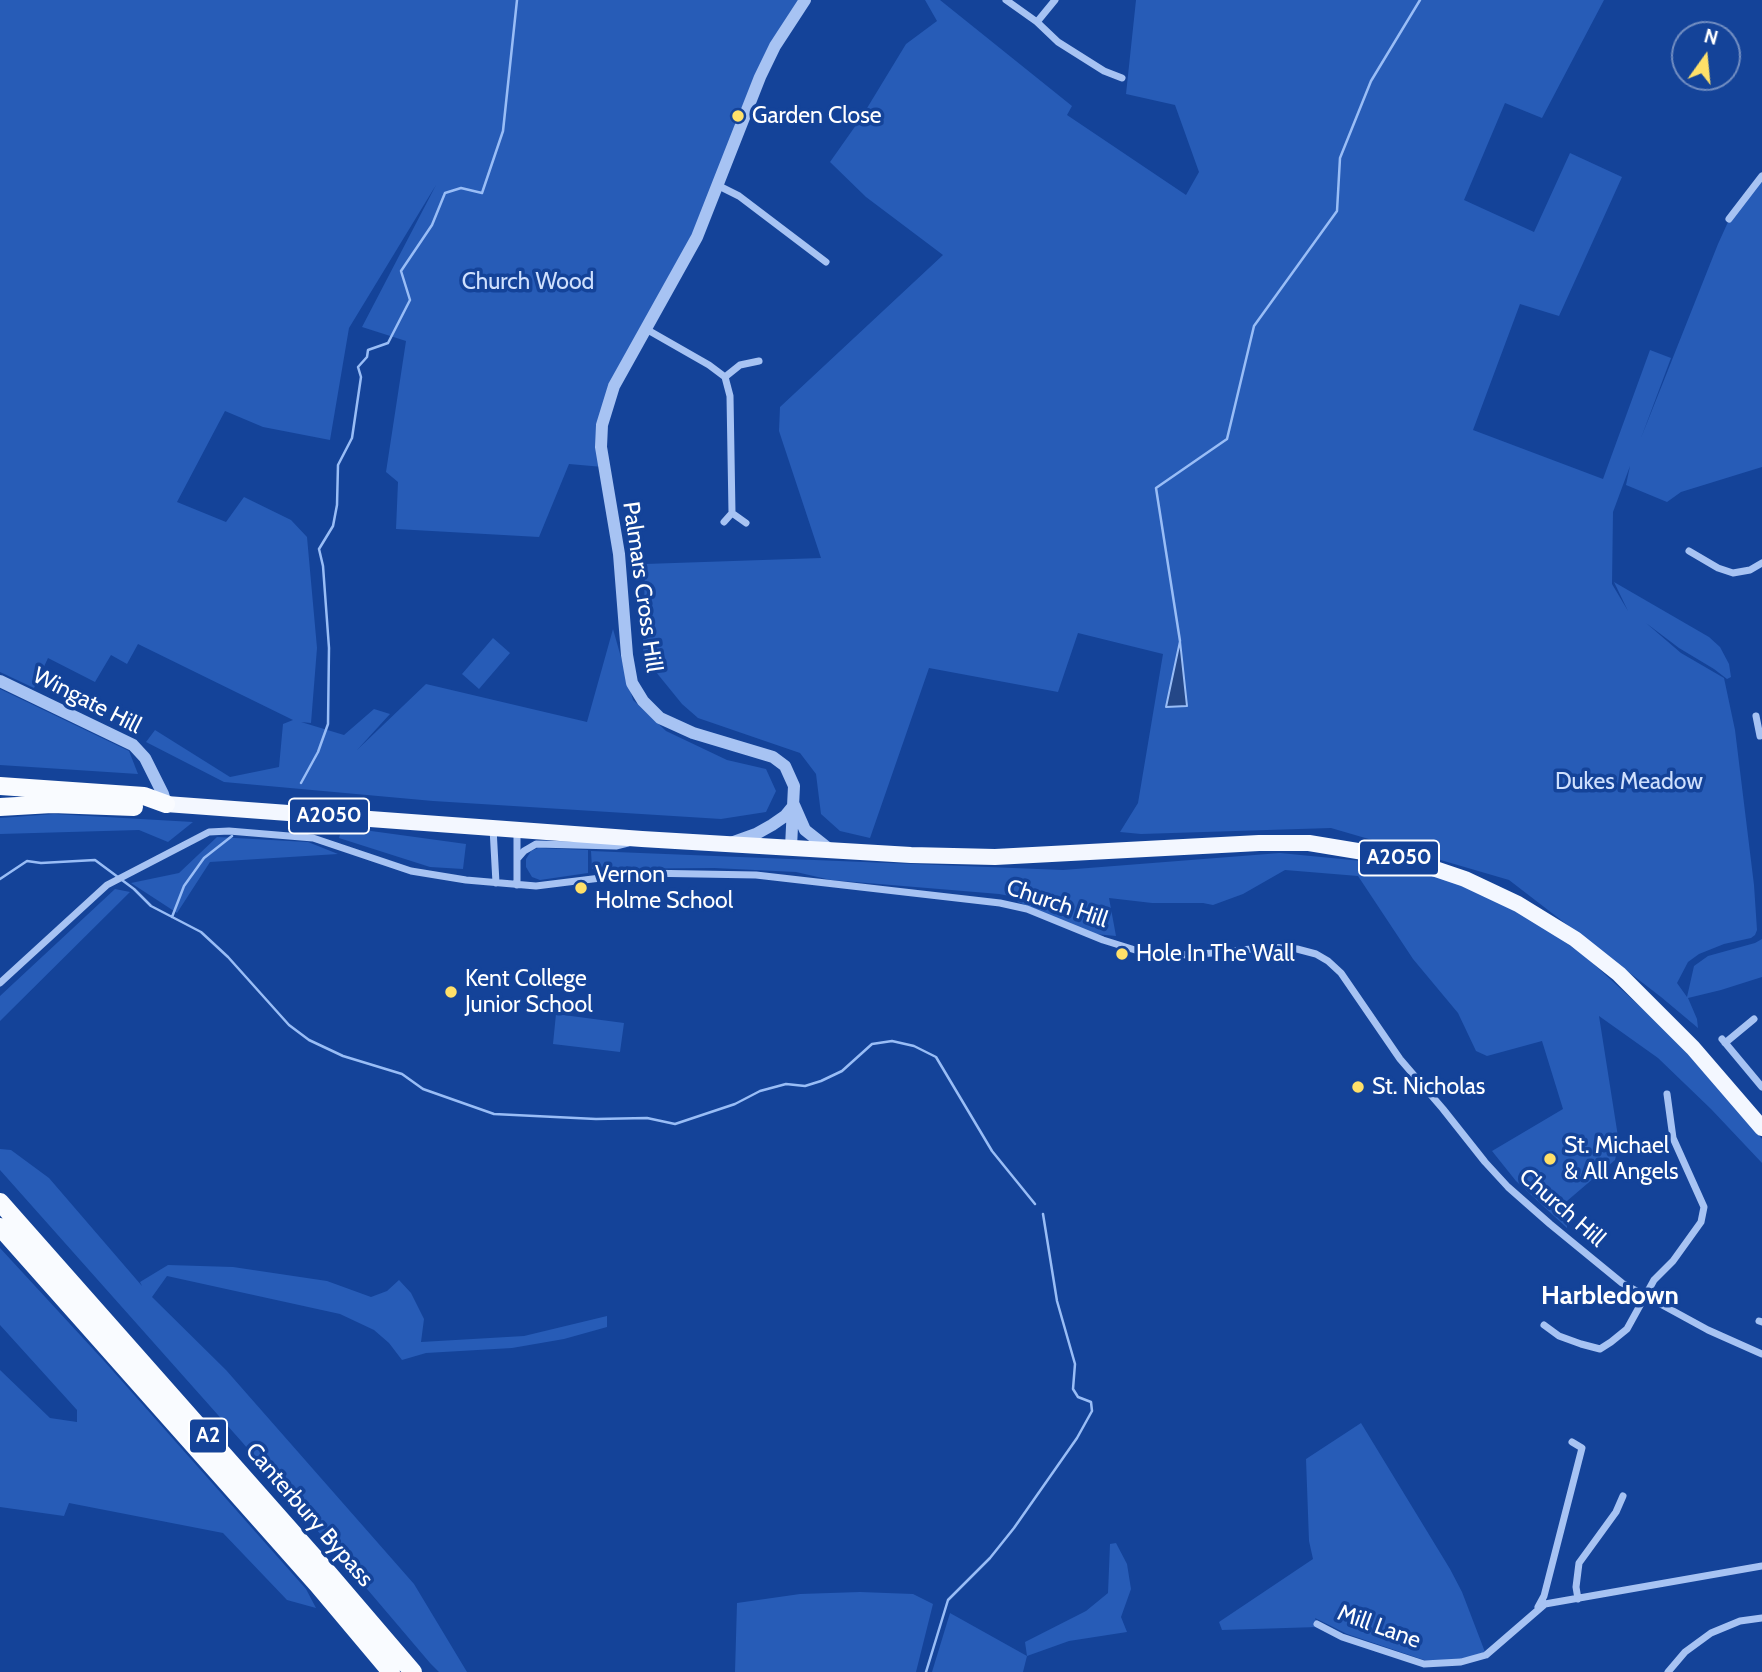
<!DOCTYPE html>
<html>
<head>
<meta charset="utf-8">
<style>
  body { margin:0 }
  #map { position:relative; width:1762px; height:1672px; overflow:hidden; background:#144399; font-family:Cabin,sans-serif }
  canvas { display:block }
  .north { position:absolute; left:1671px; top:21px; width:70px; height:70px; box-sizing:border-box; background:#144399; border:2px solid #728ec2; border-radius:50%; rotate:15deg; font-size:19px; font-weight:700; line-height:28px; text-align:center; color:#fff }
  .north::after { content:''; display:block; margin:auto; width:24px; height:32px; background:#ffe069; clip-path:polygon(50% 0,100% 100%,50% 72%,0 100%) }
</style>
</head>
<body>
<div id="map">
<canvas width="1762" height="1672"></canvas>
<div class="north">N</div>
</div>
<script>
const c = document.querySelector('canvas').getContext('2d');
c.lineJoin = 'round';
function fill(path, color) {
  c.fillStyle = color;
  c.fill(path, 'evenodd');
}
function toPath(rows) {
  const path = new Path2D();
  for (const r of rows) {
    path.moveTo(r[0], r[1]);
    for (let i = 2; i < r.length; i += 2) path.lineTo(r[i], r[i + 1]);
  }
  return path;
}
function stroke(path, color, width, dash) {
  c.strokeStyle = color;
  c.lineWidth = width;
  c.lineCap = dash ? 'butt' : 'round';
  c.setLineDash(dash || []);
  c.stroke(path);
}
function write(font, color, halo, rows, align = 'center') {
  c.font = font + ' Cabin,sans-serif';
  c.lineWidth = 7;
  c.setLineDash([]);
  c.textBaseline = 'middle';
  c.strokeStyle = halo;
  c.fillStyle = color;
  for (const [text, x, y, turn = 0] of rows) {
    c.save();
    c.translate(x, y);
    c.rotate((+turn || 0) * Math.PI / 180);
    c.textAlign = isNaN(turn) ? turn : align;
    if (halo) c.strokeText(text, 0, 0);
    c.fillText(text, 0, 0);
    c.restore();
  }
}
fill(toPath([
  [0,0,805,0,775,46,697,237,606,410,603,467,569,464,539,537,396,529,398,482,386,472,406,341,362,327,436,185,349,328,330,440,263,427,225,411,177,502,226,522,244,497,291,520,307,537,317,648,311,723,301,722,344,735,374,709,390,714,357,750,426,684,587,722,613,629,633,700,666,731,727,760,766,769,776,791,766,812,721,819,433,801,224,782,146,742,155,730,230,777,279,767,283,724,293,720,138,644,127,664,111,655,95,682,48,658,34,688,0,672],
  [925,0,940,0,1072,106,1067,115,1186,195,1199,172,1175,105,1126,94,1136,0,1604,0,1542,118,1505,103,1464,200,1534,232,1570,153,1622,177,1559,316,1520,304,1473,430,1603,479,1650,350,1671,358,1641,438,1718,244,1733,211,1762,176,1762,467,1681,492,1667,502,1626,485,1630,466,1613,512,1612,584,1628,611,1614,582,1709,637,1720,647,1729,664,1731,677,1727,679,1714,669,1679,648,1646,623,1681,653,1724,678,1735,730,1754,885,1757,930,1755,935,1751,938,1724,944,1699,954,1688,962,1677,983,1687,997,1694,966,1708,956,1755,943,1762,939,1762,977,1721,990,1688,998,1697,1019,1698,1028,1661,997,1509,880,1331,828,1141,834,1120,832,1138,803,1163,654,1078,633,1058,692,929,668,870,838,840,831,821,814,816,774,800,753,698,718,682,704,643,656,645,564,821,558,779,431,780,407,943,255,866,197,830,162,861,118,906,44,937,21],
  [493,638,510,653,479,689,462,674],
  [0,689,129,751,138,774,0,765],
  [54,814,193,822,168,842,139,830,0,834,0,818],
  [342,827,466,844,463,869,430,867,339,838],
  [217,837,308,842,338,854,210,862,177,913,131,883,179,873],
  [538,848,588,850,588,873,540,880,532,877,526,867,526,859,531,851],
  [591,851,1063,870,1280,853,1393,864,1445,879,1493,899,1541,925,1586,957,1657,1022,1725,1093,1762,1139,1762,1163,1711,1109,1658,1058,1599,1016,1619,1143,1615,1160,1567,1201,1567,1228,1516,1181,1492,1151,1563,1109,1542,1041,1487,1056,1476,1051,1458,1013,1413,959,1358,876,1285,870,1243,894,1213,905,1203,903,1152,903,1109,898,1116,936,1095,934,1018,902,1015,897,999,894,831,880,796,872,714,868,592,869],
  [115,889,130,892,0,1021,0,996],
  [556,1014,624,1023,620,1052,553,1044],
  [0,1149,11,1150,49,1178,142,1286,140,1282,168,1265,233,1267,327,1281,371,1297,387,1291,399,1280,411,1293,424,1319,421,1342,524,1336,607,1316,607,1327,564,1339,512,1348,426,1353,402,1360,389,1343,374,1330,340,1314,167,1276,152,1297,226,1370,414,1584,467,1672,439,1672,430,1663,242,1442,0,1170],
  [0,1248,105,1362,306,1589,316,1608,287,1600,223,1533,69,1503,64,1516,0,1507,0,1370,50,1418,77,1422,77,1410,0,1325],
  [1361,1423,1450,1569,1462,1592,1485,1652,1461,1660,1424,1660,1347,1634,1315,1618,1318,1627,1222,1630,1219,1622,1313,1559,1309,1541,1306,1459],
  [1116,1543,1127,1564,1131,1589,1121,1617,1127,1632,1069,1641,1027,1656,1023,1672,932,1672,950,1613,1027,1656,1025,1642,1086,1611,1108,1593,1110,1544],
  [860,1592,913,1594,933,1604,916,1672,735,1672,737,1603,800,1594]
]), '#275cb7');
const water = toPath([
  [1180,641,1187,706,1166,707,1180,641]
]);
fill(water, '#244787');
stroke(water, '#99bdf6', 2);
stroke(toPath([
  [1180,641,1156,488,1227,439,1254,326,1337,211,1340,158,1371,81,1420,0],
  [301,783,318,752,328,724,329,648,323,566,319,549,333,526,337,505,338,465,352,438,361,377,358,367,367,357,368,350,388,343,410,300,401,271,432,225,445,193,461,188,482,193,503,131,517,0],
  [0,879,27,861,41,863,95,860,134,889,151,906,201,932,228,957,289,1025,309,1040,343,1056,402,1074,423,1089,494,1114,596,1119,647,1118,675,1124,735,1104,760,1091,786,1084,805,1086,821,1081,842,1071,872,1044,892,1041,914,1046,936,1057,992,1151,1035,1204],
  [172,917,184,886,204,858,232,836],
  [926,1672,948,1600,990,1558,1014,1528,1077,1438,1092,1411,1091,1402,1078,1397,1073,1389,1075,1364,1057,1301,1043,1214]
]), '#99bdf6', 2.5);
stroke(toPath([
  [1006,0,1037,22,1058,42,1104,71,1122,78],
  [1037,22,1055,0],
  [717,185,739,196,826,262],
  [1729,219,1762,176],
  [646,329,709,365,725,377,730,396,732,513],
  [725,377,740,365,759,361],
  [724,522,732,513,746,523],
  [1689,551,1718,568,1733,573,1750,570,1762,563],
  [1756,716,1760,736],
  [493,828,496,883],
  [518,858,524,851,536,844,616,846,628,843],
  [517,885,517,830],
  [0,983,107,885,209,832,229,831,313,838,411,871,466,880,536,886,641,873,756,875,1000,903,1027,909,1103,940,1148,954,1192,955,1271,947,1297,949,1316,954,1328,961,1341,973,1400,1059,1443,1109,1485,1162,1508,1187,1550,1224,1622,1283,1708,1330,1762,1354],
  [1722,1039,1762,1087],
  [1725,1043,1754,1019],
  [1759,1321,1762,1322],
  [1544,1325,1559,1336,1581,1344,1600,1349,1611,1342,1627,1329,1654,1280,1673,1261,1701,1222,1704,1207,1673,1138,1667,1094],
  [1578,1599,1576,1587,1579,1563,1616,1512,1623,1496],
  [1538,1607,1544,1596,1582,1448,1572,1442],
  [1317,1624,1342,1637,1424,1664,1461,1662,1486,1655,1545,1604,1762,1566],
  [1668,1672,1685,1652,1711,1633,1740,1621,1762,1618]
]), '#a7c3f3', 7);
stroke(toPath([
  [0,681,133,745,145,758,163,794,166,804],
  [731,843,756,834,772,825,785,816,794,805,805,830,829,849],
  [791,847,794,786,785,766,773,757,693,733,660,718,643,701,632,683,627,655,619,554,601,447,602,425,614,386,697,237,760,77,775,46,805,0]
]), '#a7c3f3', 12);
stroke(toPath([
  [166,804,642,839,911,855,995,857,1259,843,1309,843,1406,859,1465,879,1518,904,1575,939,1619,974,1693,1048,1762,1128]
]), '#f3f7ff', 16);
stroke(toPath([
  [0,786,144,796,166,804],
  [0,807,52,804,134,807],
  [0,1202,329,1574,413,1672],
  [0,1227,317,1584,391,1672]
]), '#f9fbff', 18);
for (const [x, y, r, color] of [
  [738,116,7,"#ffe069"],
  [581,888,7,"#ffe069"],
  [1122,954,7,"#ffe069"],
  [451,992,7,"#ffe069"],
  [1358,1087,7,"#ffe069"],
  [1550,1159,7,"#ffe069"]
]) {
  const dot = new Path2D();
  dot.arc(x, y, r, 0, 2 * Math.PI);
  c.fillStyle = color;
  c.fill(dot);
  stroke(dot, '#144399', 2.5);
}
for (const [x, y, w] of [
  [329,816,80],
  [1399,858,80],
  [208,1436,38]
]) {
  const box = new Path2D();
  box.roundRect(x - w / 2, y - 17.5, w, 35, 5);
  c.fillStyle = '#144399';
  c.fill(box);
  stroke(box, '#fff', 2);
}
write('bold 21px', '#fff', null, [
  ["A2050",329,816],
  ["A2050",1399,858],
  ["A2",208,1436]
]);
write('23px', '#fff', '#144399', [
  ["Garden Close",752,116],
  ["Vernon",595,875],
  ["Holme School",595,901],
  ["Hole In The Wall",1136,954],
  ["Kent College",465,979],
  ["Junior School",465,1005],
  ["St. Nicholas",1372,1087],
  ["St. Michael",1564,1146],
  ["& All Angels",1564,1172]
], 'left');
write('23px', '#cfe0fd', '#144399', [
  ["Church Wood",528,282],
  ["Dukes Meadow",1629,782]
]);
write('23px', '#fff', '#144399', [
  ["Palmars Cross Hill",642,587,82],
  ["Wingate Hill",87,701,27],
  ["Church Hill",1057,904,19],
  ["Church Hill",1562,1208,41],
  ["Canterbury Bypass",309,1515,49],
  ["Mill Lane",1379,1627,20]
]);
write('bold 26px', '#fff', '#144399', [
  ["Harbledown",1610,1296]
]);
</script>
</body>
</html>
